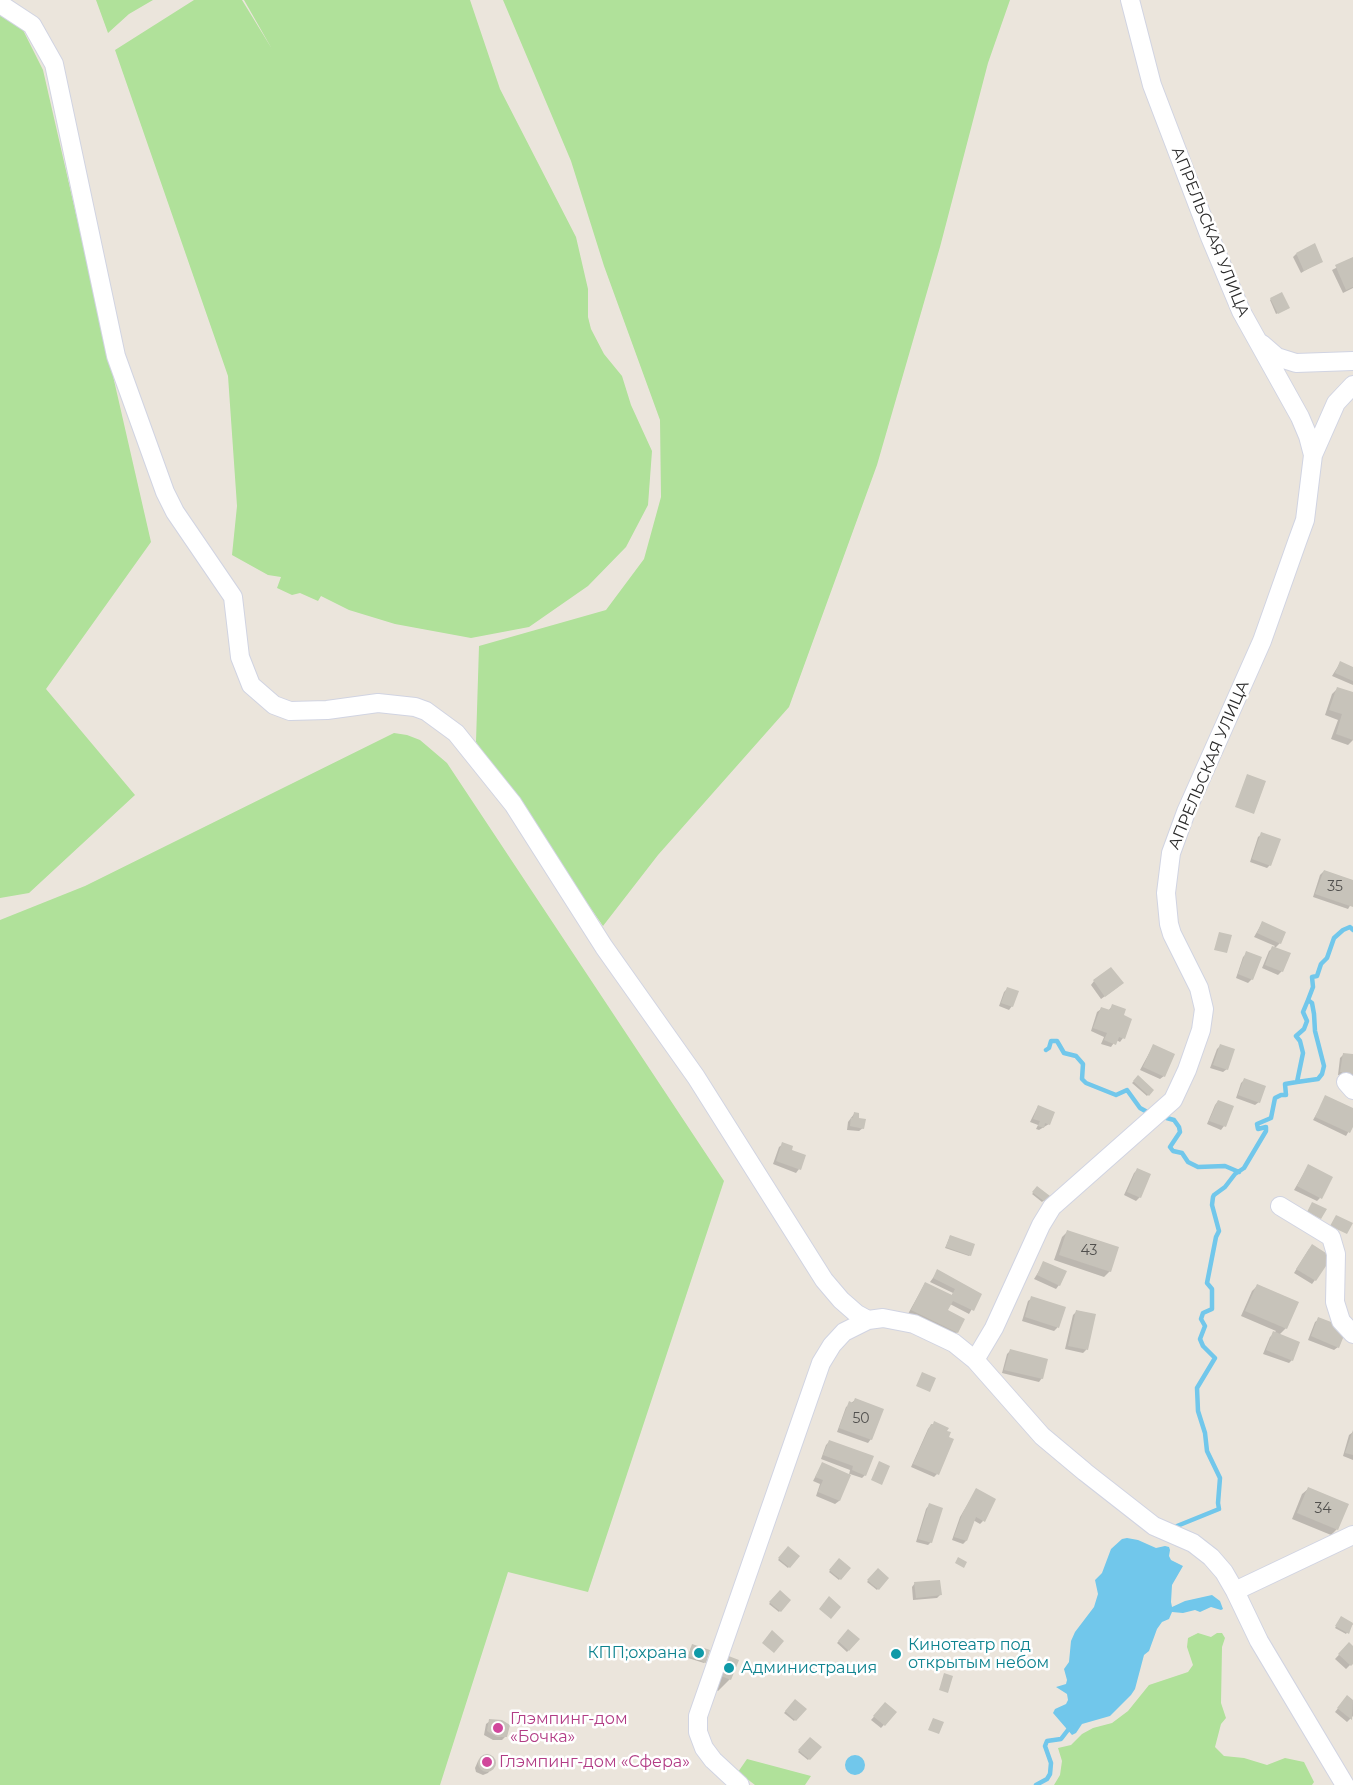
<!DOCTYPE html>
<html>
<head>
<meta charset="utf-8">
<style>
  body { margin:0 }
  canvas { display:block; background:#ebe5dc }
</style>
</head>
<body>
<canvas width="1353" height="1785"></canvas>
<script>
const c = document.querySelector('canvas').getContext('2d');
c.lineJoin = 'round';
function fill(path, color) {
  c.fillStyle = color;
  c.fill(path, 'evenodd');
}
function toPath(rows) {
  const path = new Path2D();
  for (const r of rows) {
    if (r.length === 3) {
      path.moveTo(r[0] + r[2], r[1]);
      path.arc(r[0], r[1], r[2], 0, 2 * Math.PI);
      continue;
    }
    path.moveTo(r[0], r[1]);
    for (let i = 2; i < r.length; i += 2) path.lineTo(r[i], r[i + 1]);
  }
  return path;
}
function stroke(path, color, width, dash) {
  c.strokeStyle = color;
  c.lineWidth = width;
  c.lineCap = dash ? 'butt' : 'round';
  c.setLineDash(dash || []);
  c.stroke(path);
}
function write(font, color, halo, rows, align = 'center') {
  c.font = font + ' Montserrat,sans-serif';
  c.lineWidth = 5;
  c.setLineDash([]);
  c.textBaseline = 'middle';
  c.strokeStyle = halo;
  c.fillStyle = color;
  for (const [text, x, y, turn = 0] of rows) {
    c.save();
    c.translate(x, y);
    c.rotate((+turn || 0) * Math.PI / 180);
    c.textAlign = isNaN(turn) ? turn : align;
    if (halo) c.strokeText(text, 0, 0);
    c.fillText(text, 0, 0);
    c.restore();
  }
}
fill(toPath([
  [96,0,153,0,129,14,108,33],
  [194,0,242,0,272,49,244,0,470,0,500,89,576,237,588,289,588,317,591,329,604,354,622,376,631,405,652,451,648,505,626,547,588,586,529,627,471,638,395,624,349,610,321,596,318,601,300,593,292,595,277,588,281,577,268,575,232,555,237,506,228,376,115,50],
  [503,0,1010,0,988,63,940,247,877,465,789,707,658,855,603,926,476,742,479,646,606,610,644,559,661,497,660,420,604,266,571,161],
  [0,16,18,20,43,70,151,542,46,689,135,795,29,893,0,898],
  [394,733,407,735,420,740,447,763,724,1181,588,1592,508,1572,440,1785,0,1785,0,920,85,886],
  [1198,1633,1211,1637,1217,1633,1222,1633,1225,1638,1222,1647,1221,1703,1226,1718,1221,1724,1215,1747,1224,1756,1244,1758,1267,1765,1285,1758,1304,1762,1314,1782,1312,1785,1054,1785,1060,1775,1062,1761,1058,1748,1071,1745,1082,1734,1093,1728,1112,1723,1128,1711,1149,1685,1188,1672,1193,1665,1187,1647,1188,1638],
  [747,1759,811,1776,805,1785,755,1785,738,1772]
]), '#b0e19a');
fill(toPath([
  [1127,1538,1138,1540,1156,1548,1165,1546,1169,1547,1170,1550,1169,1556,1171,1560,1183,1566,1172,1585,1171,1602,1172,1607,1185,1601,1212,1595,1220,1601,1223,1609,1221,1610,1211,1607,1200,1612,1195,1610,1183,1613,1172,1612,1169,1619,1162,1622,1157,1629,1149,1651,1144,1655,1135,1689,1131,1695,1110,1716,1082,1724,1076,1733,1072,1735,1053,1713,1055,1709,1066,1704,1068,1700,1067,1694,1056,1687,1066,1684,1067,1680,1064,1669,1069,1662,1071,1641,1075,1632,1094,1607,1098,1594,1095,1580,1102,1573,1111,1549,1122,1539],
  [855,1765,10]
]), '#71c7eb');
fill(toPath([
  [1296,254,1321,261,1301,273,1293,257],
  [1353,259,1353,288,1343,293,1332,270],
  [1271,299,1287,309,1276,314,1270,300],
  [1340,663,1353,668,1353,685,1332,676],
  [1337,689,1353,694,1353,740,1348,745,1331,739,1338,720,1325,715,1332,694],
  [1262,834,1270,865,1267,868,1250,862,1258,837],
  [1324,871,1353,882,1353,901,1348,909,1313,897,1320,875],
  [1262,923,1280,943,1274,949,1282,971,1278,975,1262,968,1269,951,1275,946,1254,937],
  [1247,953,1252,979,1248,983,1236,978,1243,957],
  [1094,981,1118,987,1101,999,1091,985],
  [1008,988,1012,1006,1009,1010,999,1006,1004,992],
  [1113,1005,1122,1016,1123,1038,1120,1042,1116,1040,1111,1047,1101,1044,1104,1037,1091,1031,1097,1012,1101,1009,1108,1011],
  [1153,1046,1164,1076,1160,1079,1140,1070],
  [1220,1046,1227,1069,1223,1072,1210,1068,1217,1049],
  [1344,1054,1353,1056,1353,1077,1338,1075,1340,1058],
  [1138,1077,1152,1090,1147,1096,1132,1083],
  [1244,1080,1259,1102,1255,1105,1236,1098,1241,1083],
  [1326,1097,1353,1109,1353,1124,1346,1136,1313,1120],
  [1218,1101,1232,1107,1224,1126,1221,1130,1207,1124,1215,1105],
  [1038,1106,1049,1124,1039,1130,1036,1129,1038,1125,1030,1122],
  [854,1114,863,1128,859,1131,847,1130,848,1122],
  [783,1144,790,1150,799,1169,796,1173,773,1164,779,1147],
  [1308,1166,1320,1198,1317,1201,1294,1190],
  [1137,1170,1140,1197,1136,1201,1124,1195,1134,1173],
  [1038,1188,1048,1196,1042,1202,1032,1194],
  [1067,1232,1110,1271,1104,1277,1054,1260,1062,1237],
  [950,1236,970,1255,969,1256,945,1248],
  [1309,1249,1315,1280,1312,1284,1294,1273],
  [1044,1263,1059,1285,1056,1289,1034,1279],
  [938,1271,980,1295,969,1314,950,1304,946,1311,957,1332,954,1336,908,1314,925,1283,951,1296,953,1293,930,1282],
  [1257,1286,1286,1328,1279,1335,1292,1360,1289,1363,1263,1354,1270,1337,1276,1331,1241,1316,1252,1291],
  [1032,1298,1064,1308,1057,1328,1054,1331,1022,1321,1028,1301],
  [1076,1312,1094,1315,1086,1350,1083,1353,1065,1349,1073,1315],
  [1319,1319,1338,1347,1334,1350,1308,1340,1315,1322],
  [1010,1351,1042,1378,1039,1382,1002,1373,1007,1354],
  [855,1400,871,1439,868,1443,837,1432,846,1407],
  [931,1425,937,1474,934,1477,911,1467,928,1429],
  [1353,1432,1353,1460,1343,1456,1349,1435],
  [830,1441,865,1475,862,1478,850,1474,839,1501,835,1504,816,1496,820,1484,813,1481,822,1464,849,1475,850,1470,821,1459,826,1445],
  [1308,1489,1337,1529,1331,1535,1292,1519,1302,1494],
  [976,1490,983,1521,980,1524,973,1520,966,1541,963,1544,952,1540,960,1517],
  [929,1505,931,1542,928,1545,916,1542,926,1509],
  [789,1548,798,1556,788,1568,778,1560],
  [839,1560,849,1568,839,1580,829,1572],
  [878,1570,887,1578,877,1590,867,1582],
  [915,1583,940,1595,937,1598,913,1600,912,1587],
  [780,1592,789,1600,779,1612,769,1604],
  [1341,1618,1353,1624,1346,1634,1335,1628],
  [848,1631,858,1639,847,1652,837,1643],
  [1349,1644,1353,1648,1353,1662,1346,1669,1335,1659],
  [691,1647,705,1662,704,1663,688,1658],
  [737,1661,730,1679,718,1691,708,1687],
  [1347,1697,1353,1701,1353,1716,1347,1722,1335,1712],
  [795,1701,805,1709,794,1721,784,1713],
  [885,1704,895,1713,881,1728,871,1720],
  [490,1721,506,1736,502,1740,493,1740,484,1735,486,1724],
  [810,1739,820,1747,808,1760,798,1752],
  [487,1755,492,1757,495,1764,488,1773,483,1775,476,1772,475,1768,478,1761]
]), '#0003');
stroke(toPath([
  [1046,1050,1049,1048,1051,1041,1057,1041,1064,1053,1076,1056,1083,1064,1082,1079,1086,1083,1116,1095,1127,1090,1140,1108,1149,1113],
  [1297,1082,1318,1079,1322,1074,1324,1066,1315,1031,1314,1014,1312,1003,1308,1000,1313,987,1312,977,1317,976,1321,964,1327,958,1334,938,1343,930,1350,927,1353,930],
  [1163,1117,1174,1120,1179,1127,1180,1132,1170,1147,1173,1151,1182,1153,1188,1162,1198,1167,1225,1166,1239,1172],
  [1177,1526,1219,1509,1218,1503,1220,1478,1207,1451,1205,1433,1198,1411,1197,1388,1215,1358,1203,1346,1200,1339,1205,1326,1201,1319,1203,1313,1212,1309,1212,1289,1207,1283,1216,1237,1219,1231,1212,1205,1213,1197,1214,1195,1225,1187,1235,1174,1244,1168,1266,1131,1266,1127,1258,1129,1257,1124,1271,1118,1275,1098,1281,1095,1286,1095,1285,1084,1297,1082,1303,1053,1300,1041,1296,1036,1304,1029,1307,1021,1303,1012,1308,1000],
  [1036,1785,1047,1779,1050,1774,1051,1763,1045,1746,1047,1741,1061,1739,1071,1726]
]), '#71c7eb', 4.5);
fill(toPath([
  [1315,243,1323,262,1304,271,1296,253],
  [1353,257,1353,287,1346,290,1335,265],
  [1282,292,1290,308,1278,314,1270,298],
  [1340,661,1353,667,1353,681,1335,673],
  [1337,687,1353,692,1353,740,1336,734,1342,714,1329,710],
  [1247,774,1266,781,1254,814,1235,807],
  [1261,832,1281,839,1271,866,1252,859],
  [1324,870,1353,880,1353,907,1315,894],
  [1262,921,1286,932,1281,944,1257,933],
  [1219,932,1232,935,1227,953,1214,950],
  [1272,946,1291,953,1283,972,1265,965],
  [1246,951,1262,957,1253,980,1238,974],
  [1111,967,1124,983,1105,997,1093,980],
  [1007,987,1019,991,1013,1007,1001,1003],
  [1112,1004,1126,1009,1124,1015,1132,1019,1125,1039,1119,1037,1116,1045,1104,1040,1107,1033,1093,1028,1101,1007,1110,1010],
  [1153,1044,1175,1054,1165,1077,1143,1067],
  [1220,1044,1235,1049,1228,1070,1213,1065],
  [1343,1053,1353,1054,1353,1074,1340,1072],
  [1138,1075,1154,1090,1149,1096,1133,1081],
  [1244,1078,1266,1086,1260,1103,1238,1095],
  [1325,1095,1353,1108,1353,1127,1350,1133,1315,1117],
  [1218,1100,1234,1106,1226,1127,1209,1121],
  [1038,1105,1055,1112,1050,1125,1045,1123,1044,1128,1038,1126,1040,1121,1033,1119],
  [854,1112,859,1113,859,1118,866,1119,864,1129,850,1126,851,1117,853,1118],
  [782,1142,793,1146,792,1150,806,1155,801,1170,776,1161],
  [1308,1164,1333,1177,1322,1199,1297,1186],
  [1137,1168,1151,1174,1141,1198,1127,1192],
  [1037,1186,1050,1196,1045,1202,1032,1192],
  [1312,1202,1327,1209,1321,1219,1307,1212],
  [1336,1215,1353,1223,1347,1234,1330,1226],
  [1067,1230,1119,1247,1111,1272,1059,1255],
  [950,1235,975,1244,971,1256,946,1247],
  [1312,1244,1332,1257,1316,1281,1296,1269],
  [1043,1261,1067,1271,1060,1286,1037,1275],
  [937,1269,982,1294,974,1311,953,1301,948,1310,965,1319,958,1333,911,1310,925,1282,952,1295,955,1289,933,1278],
  [1257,1284,1299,1302,1287,1329,1245,1311],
  [1031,1296,1066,1307,1059,1328,1025,1317],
  [1076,1310,1096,1314,1088,1350,1068,1346],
  [1318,1317,1347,1328,1339,1348,1311,1336],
  [1273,1331,1300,1342,1293,1361,1266,1350],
  [1010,1349,1048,1359,1043,1379,1004,1370],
  [922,1372,936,1378,930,1392,916,1386],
  [855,1398,884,1409,872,1440,839,1428,849,1401,853,1403],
  [934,1421,949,1428,947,1431,951,1432,949,1437,954,1439,939,1475,913,1464,931,1424,933,1424],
  [1353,1430,1353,1455,1345,1453],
  [829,1440,874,1456,866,1476,852,1470,853,1466,823,1455],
  [879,1461,890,1466,882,1485,871,1480],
  [822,1462,851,1475,840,1501,818,1492,823,1480,815,1477],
  [1308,1487,1349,1504,1338,1530,1297,1513],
  [976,1488,996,1499,985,1522,976,1517,967,1541,954,1537,963,1512],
  [929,1503,943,1508,932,1543,918,1539],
  [788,1546,800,1556,790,1568,778,1558],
  [958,1557,967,1562,964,1568,955,1563],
  [839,1558,851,1568,841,1580,829,1570],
  [878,1568,889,1578,879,1590,867,1580],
  [940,1580,942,1595,916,1598,914,1582],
  [780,1590,791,1600,781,1612,769,1602],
  [829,1596,841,1607,831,1619,819,1609],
  [1341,1616,1353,1623,1349,1634,1335,1626],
  [848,1629,860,1639,849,1651,838,1641],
  [772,1630,784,1641,774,1653,762,1643],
  [1349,1642,1353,1646,1353,1664,1351,1666,1338,1654],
  [692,1644,710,1650,706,1663,688,1656],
  [726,1655,739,1660,731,1680,719,1675],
  [944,1673,953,1676,948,1693,939,1690],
  [1347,1695,1353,1700,1352,1720,1337,1708],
  [795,1699,807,1709,796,1721,785,1711],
  [885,1702,897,1712,885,1726,873,1716],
  [933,1718,944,1722,939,1734,928,1730],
  [489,1719,502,1720,510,1725,507,1737,497,1737,487,1731],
  [810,1737,822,1747,810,1760,798,1750],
  [487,1763,9]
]), '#c7c3ba');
const minor = toPath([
  [1130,0,1152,85,1210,237,1241,311,1300,417,1308,436,1313,455],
  [0,4,32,25,54,64,116,356,165,492,175,512,233,597,240,657,251,685,274,705,290,711,327,710,378,703,415,707,426,711,456,733,513,804,604,947,696,1077,824,1280,841,1300,857,1314,868,1320],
  [1262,344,1277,357,1296,363,1353,361],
  [1346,1082,1353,1090],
  [1280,1206,1331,1237,1336,1254,1335,1302,1341,1321,1353,1334],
  [975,1360,994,1328,1041,1225,1052,1207,1173,1100,1187,1070,1201,1030,1204,1009,1199,988,1172,934,1169,924,1166,893,1171,853,1186,812,1262,641,1297,542,1305,520,1313,455,1336,403,1353,385],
  [1235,1591,1353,1535],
  [740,1785,713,1760,704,1748,698,1732,698,1716,821,1363,832,1345,844,1332,868,1320,883,1318,914,1324,954,1343,975,1360,1042,1436,1085,1472,1154,1526,1193,1543,1211,1557,1224,1572,1235,1591,1259,1641,1345,1785]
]);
stroke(minor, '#d1d4e2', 20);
stroke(minor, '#fff', 18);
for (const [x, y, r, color] of [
  [699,1653,6,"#0f9aa8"],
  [896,1654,6,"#0f9aa8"],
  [729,1668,6,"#0f9aa8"],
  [498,1728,6,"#d1479c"],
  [487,1762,6,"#d1479c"]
]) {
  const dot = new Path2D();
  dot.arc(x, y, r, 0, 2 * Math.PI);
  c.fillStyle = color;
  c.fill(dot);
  stroke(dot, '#fff', 2);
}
write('14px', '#51504e', null, [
  ["35",1335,887],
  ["43",1089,1251],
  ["50",861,1419],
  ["34",1323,1509]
]);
write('16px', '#2a2a2a', '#fff', [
  ["АПРЕЛЬСКАЯ УЛИЦА",1210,232,68],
  ["АПРЕЛЬСКАЯ УЛИЦА",1209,765,-67]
]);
write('16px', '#0d838f', '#fff', [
  ["Кинотеатр под",908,1645],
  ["открытым небом",908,1663],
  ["КПП;охрана",687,1653,"right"],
  ["Администрация",741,1668]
], 'left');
write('16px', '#b23c85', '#fff', [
  ["Глэмпинг-дом",510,1719],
  ["«Бочка»",510,1737],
  ["Глэмпинг-дом «Сфера»",499,1762]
], 'left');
</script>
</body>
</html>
